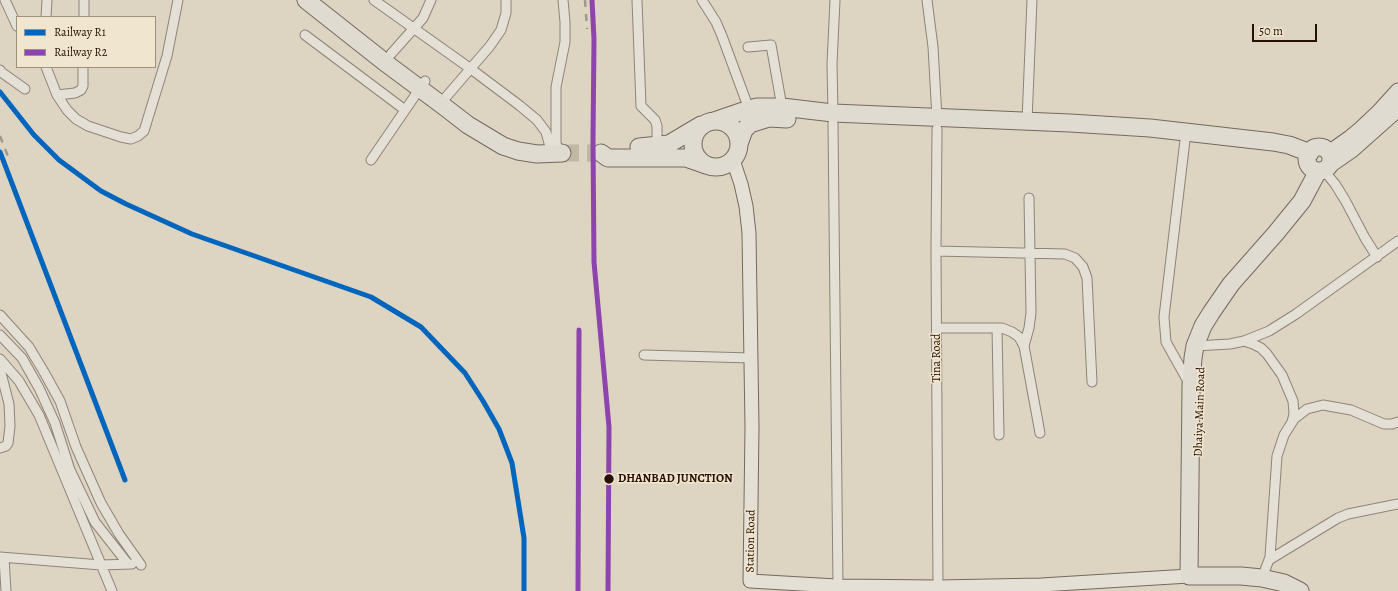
<!DOCTYPE html>
<html>
<head>
<meta charset="utf-8">
<style>
  body { margin:0 }
  #map { position:relative; width:1398px; height:591px; overflow:hidden; background:#ddd4c1; font-family:Alegreya,serif }
  canvas { display:block }
  .legend { position:absolute; left:16px; top:16px; width:140px; height:52px; box-sizing:border-box; background:#f0e6d0; border:1px solid #a0907d; margin:0; padding:5px 7px; list-style:none; font-size:12px; color:#290f00 }
  .legend li { display:flex; align-items:center; gap:8px; height:20px }
  .legend b { width:20px; border:1px solid #a0907d }
  .scale { position:absolute; left:1252px; top:24px; width:65px; height:18px; box-sizing:border-box; border:2px solid #290f00; border-top:0; padding-left:5px; font-size:12px; line-height:14px; white-space:nowrap; color:#290f00; -webkit-text-stroke:3px #f0e6d0; paint-order:stroke }
</style>
</head>
<body>
<div id="map">
<canvas width="1398" height="591"></canvas>
<ul class="legend">
<li><b style="height:5px;background:#0065bd"></b>Railway R1</li>
<li><b style="height:5px;background:#8e44ad"></b>Railway R2</li>
</ul>
<div class="scale">50 m</div>
</div>
<script>
const c = document.querySelector('canvas').getContext('2d');
c.lineJoin = 'round';
function toPath(rows) {
  const path = new Path2D();
  for (const r of rows) {
    if (r.length === 3) {
      path.moveTo(r[0] + r[2], r[1]);
      path.arc(r[0], r[1], r[2], 0, 2 * Math.PI);
      continue;
    }
    path.moveTo(r[0], r[1]);
    for (let i = 2; i < r.length; i += 2) path.lineTo(r[i], r[i + 1]);
  }
  return path;
}
function stroke(path, color, width, dash) {
  c.strokeStyle = color;
  c.lineWidth = width;
  c.lineCap = dash ? 'butt' : 'round';
  c.setLineDash(dash || []);
  c.stroke(path);
}
function write(font, color, halo, rows, align = 'center') {
  c.font = font + ' Alegreya,serif';
  c.lineWidth = 3;
  c.setLineDash([]);
  c.textBaseline = 'middle';
  c.strokeStyle = halo;
  c.fillStyle = color;
  for (const [text, x, y, turn = 0] of rows) {
    c.save();
    c.translate(x, y);
    c.rotate((+turn || 0) * Math.PI / 180);
    c.textAlign = isNaN(turn) ? turn : align;
    if (halo) c.strokeText(text, 0, 0);
    c.fillText(text, 0, 0);
    c.restore();
  }
}
stroke(toPath([
  [562,153,598,153]
]), '#c2b6a4', 17, [17, 8]);
const street = toPath([
  [5,0,17,26],
  [374,0,471,69,519,105,537,120,546,132,552,154],
  [637,0,641,106,655,120,657,126,657,146],
  [702,0,716,22,722,36,749,109],
  [927,0,933,47,937,118],
  [46,17,47,0],
  [84,17,84,0],
  [305,35,405,110],
  [748,47,771,45,782,107],
  [391,54,423,18,431,0],
  [46,67,57,95,67,110,76,119,88,126,121,137,131,139,138,136,144,131,167,56,178,0],
  [0,70,1,72,25,89],
  [57,95,75,93,81,90,83,86,83,67],
  [446,97,490,46,501,30,506,13,506,0],
  [833,113,832,64,835,0],
  [1027,121,1032,0],
  [833,123,838,586],
  [937,129,936,251,938,587],
  [1185,140,1164,317,1166,342,1189,383],
  [559,153,556,143,556,87,565,42,565,22,563,0],
  [371,160,425,81],
  [1326,173,1335,184,1345,200,1365,238,1377,257],
  [936,251,1065,254,1075,258,1083,267,1087,278,1092,382],
  [0,315,29,347,44,372,60,401,76,447,101,503,119,534,141,565],
  [937,328,1002,328,1012,332,1019,337,1024,346,1040,433],
  [997,328,999,435],
  [0,335,22,358,39,388,55,423,70,470,95,522,128,564],
  [1244,341,1253,344,1261,348,1267,354,1282,375,1293,401,1294,414,1292,422],
  [1024,346,1029,328,1031,313,1029,198],
  [1195,346,1230,344,1244,341,1269,331,1296,314,1398,241],
  [644,355,751,358],
  [0,359,19,381,39,415,112,591],
  [0,369,9,404,10,426,8,443,6,446,0,448],
  [0,557,101,565,132,564],
  [4,558,6,591],
  [1269,560,1338,518,1348,514,1398,504],
  [1262,578,1270,557,1277,456,1284,435,1294,419,1307,409,1323,405,1351,410,1384,424,1392,424,1398,422]
]);
const secondary = toPath([
  [733,160,741,184,746,206,749,233,752,427,750,581,836,586,938,587,1041,585,1189,576]
]);
const primary = toPath([
  [1329,153,1350,138,1361,129,1379,112,1398,91],
  [1330,165,1353,149,1398,109]
]);
const highway = toPath([
  [306,0,387,64,446,108,468,125,503,146,518,151,537,154,562,153],
  [714,121,749,109,757,107,782,107,833,113,1070,123,1150,128,1273,142,1289,145,1310,153],
  [716,144,23],
  [739,144,744,130,750,124,769,118,787,119],
  [639,147,669,144,701,125],
  [1319,159,12],
  [601,153,608,158,686,158,706,165],
  [1300,591,1284,583,1262,578,1241,576,1189,576,1191,386,1193,358,1195,346,1203,326,1211,313,1231,284,1276,233,1302,201,1318,171]
]);
stroke(street, '#8d8478', 11);
stroke(secondary, '#736a5e', 15);
stroke(primary, '#736a5e', 17);
stroke(highway, '#736a5e', 19);
stroke(street, '#e5e0d6', 9);
stroke(secondary, '#e5e0d6', 13);
stroke(primary, '#e0dbd0', 15);
stroke(highway, '#e0dbd0', 17);
stroke(toPath([
  [585,0,587,29],
  [0,92,34,135,59,160,101,191,126,204,192,234,371,297,421,327,465,373,483,401,499,429,512,463,524,538,524,591],
  [0,136,9,159],
  [0,152,125,480],
  [594,262,609,427,608,591]
]), '#a09991', 2.5, [7, 7]);
stroke(toPath([
  [0,92,34,135,59,160,101,191,126,204,192,234,371,297,421,327,465,373,483,401,499,429,512,463,524,538,524,591],
  [0,152,125,480]
]), '#0065bd', 5);
stroke(toPath([
  [592,0,594,39,593,141,594,262,609,427,608,591],
  [578,591,579,330]
]), '#8e44ad', 5);
for (const [x, y, r, color] of [
  [609,479,5.5,"#290f00"]
]) {
  const dot = new Path2D();
  dot.arc(x, y, r, 0, 2 * Math.PI);
  c.fillStyle = color;
  c.fill(dot);
  stroke(dot, '#f0e6d0', 1.5);
}
write('12px', '#290f00', '#f0e6d0', [
  ["Tina Road",937,358,-90],
  ["Dhaiya Main Road",1200,412,-88],
  ["Station Road",751,541,-89]
]);
write('bold 12px', '#290f00', '#f0e6d0', [
  ["DHANBAD JUNCTION",618,479]
], 'left');
</script>
</body>
</html>
